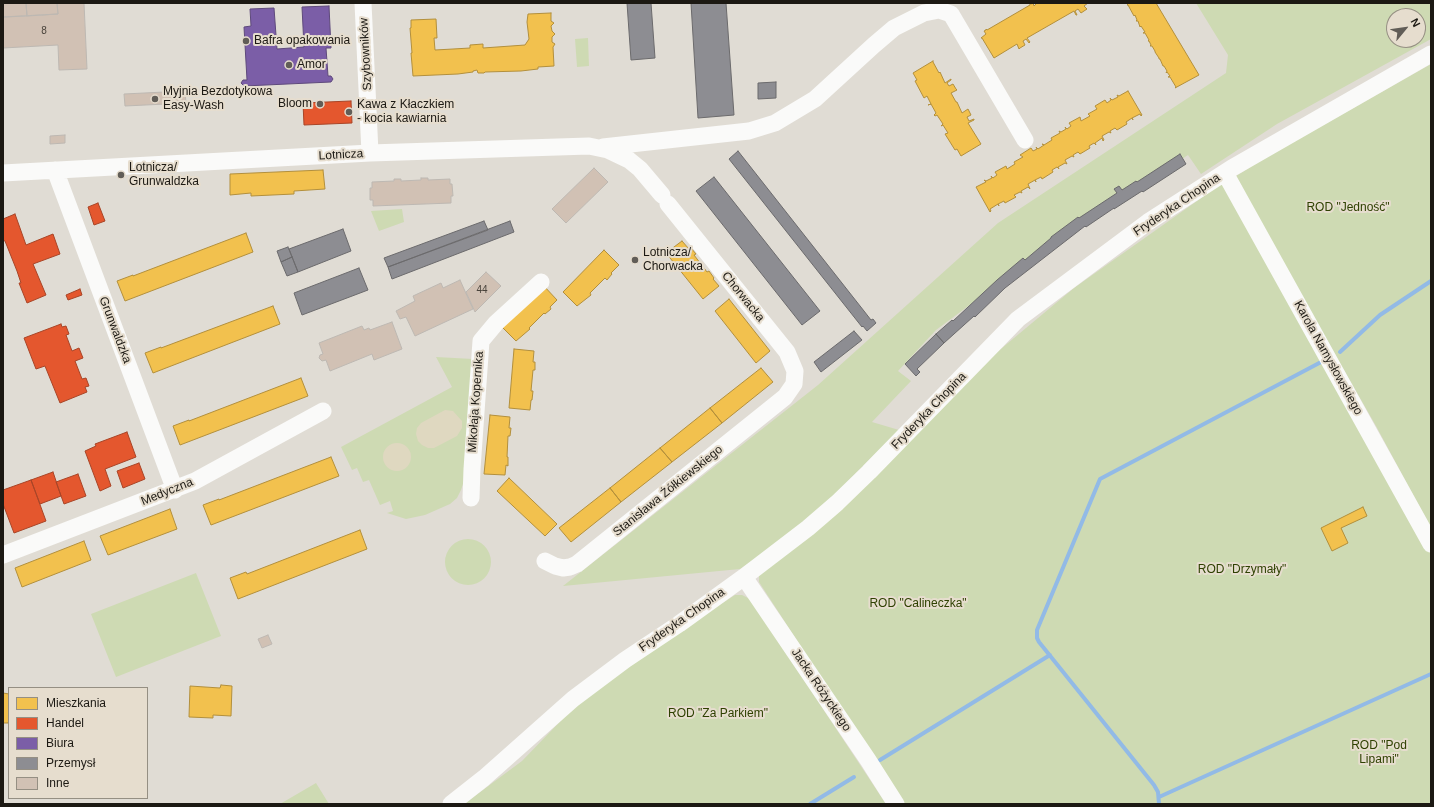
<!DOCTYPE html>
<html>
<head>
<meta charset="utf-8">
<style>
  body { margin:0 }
  #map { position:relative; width:1434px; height:807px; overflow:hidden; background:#e0dcd4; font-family:Helvetica,sans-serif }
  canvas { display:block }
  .frame { position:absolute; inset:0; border:4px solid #1c1913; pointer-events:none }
  .legend { position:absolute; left:8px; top:687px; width:140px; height:112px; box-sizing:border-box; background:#e6ddce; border:1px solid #958f83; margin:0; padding:5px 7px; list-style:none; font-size:12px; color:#1c1913 }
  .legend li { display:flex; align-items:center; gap:8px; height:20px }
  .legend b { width:20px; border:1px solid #958f83 }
  .north { position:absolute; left:1386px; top:8px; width:40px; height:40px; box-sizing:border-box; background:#e6ddce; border:1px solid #958f83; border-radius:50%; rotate:61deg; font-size:11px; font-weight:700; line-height:16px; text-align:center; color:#1c1913 }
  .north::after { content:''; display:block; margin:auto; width:14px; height:18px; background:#615d57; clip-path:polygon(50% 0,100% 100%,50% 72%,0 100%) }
</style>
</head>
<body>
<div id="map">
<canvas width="1434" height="807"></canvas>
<div class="frame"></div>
<ul class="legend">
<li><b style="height:11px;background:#f2c14e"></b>Mieszkania</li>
<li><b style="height:11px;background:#e4572e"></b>Handel</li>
<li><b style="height:11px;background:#7b5ea7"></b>Biura</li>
<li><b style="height:11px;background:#8d8d92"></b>Przemysł</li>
<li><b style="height:11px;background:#d1c1b4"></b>Inne</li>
</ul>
<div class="north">N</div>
</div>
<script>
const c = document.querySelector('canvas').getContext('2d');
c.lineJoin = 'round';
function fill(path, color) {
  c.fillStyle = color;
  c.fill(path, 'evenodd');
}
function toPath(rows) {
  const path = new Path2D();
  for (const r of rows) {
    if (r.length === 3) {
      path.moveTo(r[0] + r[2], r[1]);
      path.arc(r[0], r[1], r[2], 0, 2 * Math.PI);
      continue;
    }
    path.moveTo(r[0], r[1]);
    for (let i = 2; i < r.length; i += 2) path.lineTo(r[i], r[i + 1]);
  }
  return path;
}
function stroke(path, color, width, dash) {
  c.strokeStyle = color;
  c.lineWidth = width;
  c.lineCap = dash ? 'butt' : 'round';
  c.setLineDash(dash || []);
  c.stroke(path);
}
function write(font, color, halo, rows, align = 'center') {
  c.font = font + ' Helvetica,sans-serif';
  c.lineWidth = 4;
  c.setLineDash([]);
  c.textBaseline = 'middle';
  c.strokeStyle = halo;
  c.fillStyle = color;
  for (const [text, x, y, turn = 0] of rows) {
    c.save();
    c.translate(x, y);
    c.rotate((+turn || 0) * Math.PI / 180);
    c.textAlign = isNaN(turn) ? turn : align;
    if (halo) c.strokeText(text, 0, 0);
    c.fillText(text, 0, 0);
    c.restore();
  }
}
fill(toPath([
  [1196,3,1431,3,1431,39,1277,124,1201,174,1188,155,1041,252,936,330,898,371,911,381,872,422,899,430,839,490,797,530,740,569,563,586,818,385,998,223,1226,73,1228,55],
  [1394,16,1418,16,1418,40,1394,40],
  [588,38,589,66,577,67,575,39],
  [1431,64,1431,528,1376,426,1278,255,1236,176,1267,157],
  [1221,184,1228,186,1431,554,1431,804,903,804,759,582,759,575,990,358,1074,288],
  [402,209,404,222,379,231,371,211],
  [436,357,473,359,464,481,461,490,457,498,450,504,425,515,406,519,387,513,393,511,390,501,380,505,369,480,363,482,357,468,352,470,341,447,452,387],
  [468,562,23],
  [196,573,221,636,116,677,91,614],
  [735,595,742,595,750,599,886,804,464,804,522,761,577,704,691,623],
  [316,783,329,804,280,804]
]), '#cedab3');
fill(toPath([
  [445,410,453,411,462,421,462,428,457,436,434,448,428,448,422,445,418,441,416,434,417,428,421,423],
  [397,457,14]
]), '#dfd8c0');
const homes = toPath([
  [1030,3,1031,4,1033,3,1034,6,1037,3,1088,3,1084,6,1087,9,1081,13,1078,9,1075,11,1077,15,1076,15,1074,11,1027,38,1030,42,1029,43,1026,39,1023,41,1025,45,1020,48,1019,49,1017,44,994,58,982,38,981,38,986,34,984,31,986,30,986,29,987,30,1030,5,1030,3],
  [1129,3,1156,3,1199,75,1175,88,1176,87,1170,77,1168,77,1170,76,1167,72,1166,73,1167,71,1164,66,1163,66,1160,59,1159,59,1159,58,1155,52,1155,51,1152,46,1150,46,1151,45,1149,41,1148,41,1149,40,1145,33,1143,33,1145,32,1141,26,1140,27,1138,21,1136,21,1137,20,1135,15,1134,16,1128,5,1127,5,1129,3],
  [551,13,551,21,554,23,551,26,552,31,555,34,552,37,552,42,555,44,553,47,554,66,538,67,538,69,521,71,485,72,484,73,478,73,477,70,473,71,473,72,458,74,413,76,411,53,412,53,410,28,411,28,411,20,436,19,437,38,434,38,435,50,453,49,470,48,470,45,483,44,483,48,525,45,529,39,527,22,528,14,551,13],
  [933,61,933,62,939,73,940,72,945,83,951,79,951,80,947,83,949,86,953,84,956,89,957,90,951,93,956,102,957,102,962,113,968,109,971,115,967,117,969,121,974,119,974,120,968,123,981,144,961,156,957,149,955,150,945,134,948,133,943,125,941,126,943,124,937,115,935,116,934,115,936,113,931,104,928,105,931,104,927,96,924,98,915,81,917,80,913,73,933,61],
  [1128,91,1142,115,1141,116,1140,114,1132,118,1133,120,1132,118,1126,122,1127,124,1117,130,1115,128,1110,131,1111,133,1109,132,1102,136,1104,140,1103,141,1102,138,1095,143,1096,145,1094,143,1089,146,1090,148,1080,154,1078,152,1073,155,1074,157,1072,156,1065,160,1067,164,1065,163,1058,167,1059,169,1057,167,1052,170,1053,172,1042,179,1041,177,1035,180,1036,182,1035,180,1028,184,1030,189,1028,187,1021,191,1022,193,1020,192,1014,195,1016,197,1005,203,1004,201,998,204,999,206,998,204,990,209,991,211,990,212,976,187,986,182,984,180,986,181,992,178,991,176,993,178,997,175,995,172,1006,166,1007,169,1015,164,1014,162,1023,157,1020,155,1031,148,1033,151,1037,149,1036,147,1038,149,1044,145,1042,144,1044,145,1052,140,1051,138,1060,133,1059,131,1061,132,1066,129,1065,127,1067,129,1071,126,1069,123,1080,117,1081,121,1090,116,1088,114,1097,109,1095,106,1105,100,1107,103,1111,100,1110,98,1112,100,1118,97,1117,95,1119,96,1128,91],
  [323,170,325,189,294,191,294,194,251,196,251,193,230,195,230,174,323,170],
  [246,233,253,252,125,301,117,281,133,275,133,276,246,233],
  [682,241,689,249,691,248,696,254,694,255,707,272,709,271,714,278,713,279,719,286,703,299,666,253,682,241],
  [604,250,619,265,611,273,612,274,607,280,605,278,590,293,591,295,577,306,563,292,604,250],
  [543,285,557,300,550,307,551,309,545,314,544,313,529,328,530,329,516,341,501,326,543,285],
  [729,299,770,351,756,363,715,311,729,299],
  [273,306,280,324,153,373,145,353,161,347,161,348,273,306],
  [514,349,534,351,533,362,535,362,535,370,533,370,531,391,533,391,532,400,531,400,530,410,509,408,514,349],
  [761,368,773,382,722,423,710,408,761,368],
  [301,378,308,396,180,445,173,426,189,420,189,421,301,378],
  [710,408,722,423,672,462,660,448,710,408],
  [490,415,510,417,509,428,511,428,510,436,508,436,507,457,508,457,508,466,506,465,505,475,484,474,490,415],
  [660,448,672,462,621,502,610,488,660,448],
  [331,457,339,476,211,525,203,505,219,499,219,500,331,457],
  [509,478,557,524,545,536,497,491,509,478],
  [610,488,621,502,571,542,559,528,610,488],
  [1363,507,1367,516,1341,528,1348,543,1332,551,1321,528,1363,507],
  [170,509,177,529,108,555,100,536,170,509],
  [360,530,367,549,238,599,230,578,246,572,247,574,360,530],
  [84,541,91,560,22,587,15,568,84,541],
  [221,685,232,686,231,716,213,715,213,718,189,717,190,686,220,688,221,685],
  [3,693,9,694,9,721,8,723,3,723,3,693]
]);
fill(homes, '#f2c14e');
stroke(homes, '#b28f3c', 1);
const shops = toPath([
  [351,101,352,123,304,125,303,103,351,101],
  [98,203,105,221,94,225,88,207,98,203],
  [15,214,26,245,53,234,60,254,33,264,46,295,27,303,19,283,21,283,17,271,5,241,3,240,3,219,15,214],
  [80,289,82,295,68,300,66,295,80,289],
  [61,324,62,327,66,326,69,334,66,335,72,351,79,348,83,358,75,361,82,379,86,378,89,386,85,387,87,392,60,403,45,366,36,369,24,338,61,324],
  [127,432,136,457,105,469,111,486,100,491,85,451,96,446,95,444,127,432],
  [139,463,145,479,123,488,117,471,139,463],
  [53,472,61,496,40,504,31,480,53,472],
  [78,474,86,496,64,504,56,482,78,474],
  [31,480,46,521,14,533,3,504,3,490,31,480]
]);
fill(shops, '#e4572e');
stroke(shops, '#a84426', 1);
const offices = toPath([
  [329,6,331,48,326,48,328,76,331,76,333,79,331,82,244,86,241,83,243,80,247,80,244,27,251,26,250,9,274,8,277,49,304,47,302,7,329,6]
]);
fill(offices, '#7b5ea7');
stroke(offices, '#5e497b', 1);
const industry = toPath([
  [627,3,651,3,655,58,631,60,627,3],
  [691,3,726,3,734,115,698,118,691,3],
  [776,82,776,98,758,99,758,83,776,82],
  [738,151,864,311,871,320,873,319,876,323,867,331,863,326,862,327,729,159,738,151],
  [1180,154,1186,164,1143,192,1142,191,1114,209,1114,208,1086,227,1085,226,1005,288,975,317,974,316,944,343,936,334,952,320,953,321,997,280,1023,258,1025,260,1051,238,1051,237,1078,217,1079,218,1117,193,1114,189,1119,186,1122,190,1136,181,1137,182,1180,154],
  [714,177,820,311,802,325,696,191,714,177],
  [484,221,488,230,388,267,384,258,484,221],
  [510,221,514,232,392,279,388,267,510,221],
  [343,229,351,251,298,272,289,249,343,229],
  [288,247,292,257,281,262,277,251,288,247],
  [292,257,298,272,287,276,281,262,292,257],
  [359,268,368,290,302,315,294,293,359,268],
  [854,331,862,340,821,372,814,362,854,331],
  [936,334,944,343,917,369,920,372,916,376,905,364,936,334]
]);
fill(industry, '#8d8d92');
stroke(industry, '#6b6a6c', 1);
stroke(toPath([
  [1340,352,1380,315,1431,281],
  [880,760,1050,655],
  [1159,797,1431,674],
  [810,804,854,777],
  [1159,804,1158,792,1154,785,1039,642,1037,638,1037,630,1100,479,1323,361]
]), '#92bae6', 4);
const building = toPath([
  [3,3,26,3,27,16,3,17,3,3],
  [26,3,57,3,58,14,27,16,26,3],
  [57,3,84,3,87,69,59,70,58,45,3,48,3,17,58,14,57,3],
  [185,91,186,103,125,106,124,94,185,91],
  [65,135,65,143,50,144,50,136,65,135],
  [594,168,608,182,566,223,552,209,594,168],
  [421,178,428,178,428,180,450,179,450,184,452,184,453,196,451,196,451,203,373,206,373,200,370,200,370,188,372,188,372,182,394,181,394,179,401,179,401,181,421,180,421,178],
  [486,272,501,286,475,312,466,292,486,272],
  [460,280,473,309,415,336,406,317,400,319,396,311,415,301,413,296,441,283,443,288,460,280],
  [392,322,402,349,374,360,372,354,330,371,326,360,322,361,319,358,320,355,323,354,319,343,362,326,364,330,369,328,370,330,392,322],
  [268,635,272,644,262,648,258,639,268,635]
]);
fill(building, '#d1c1b4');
stroke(building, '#bdb8b2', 1);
stroke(toPath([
  [363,3,370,153],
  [603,147,749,131,775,123,815,99,874,45,894,28,924,13,939,10,951,14,1025,140],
  [55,170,175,490],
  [3,173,370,153,589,146,608,150,629,160,640,169,662,195],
  [1225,173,1431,544],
  [471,498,472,469,481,341,496,323,541,282],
  [3,555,195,481,323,411],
  [545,561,555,566,563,568,570,567,577,564,785,397,794,384,795,371,787,352,668,204],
  [744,577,868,760,896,804],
  [451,804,484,778,573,699,625,660,679,624,744,577,808,528,837,503,869,472,1018,319,1148,222,1232,168,1431,54]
]), '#fafaf9', 17);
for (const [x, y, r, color] of [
  [246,41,4,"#615d57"],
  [289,65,4,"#615d57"],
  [155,99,4,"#615d57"],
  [320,104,4,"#615d57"],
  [349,112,4,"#615d57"],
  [121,175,4,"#615d57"],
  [635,260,4,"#615d57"]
]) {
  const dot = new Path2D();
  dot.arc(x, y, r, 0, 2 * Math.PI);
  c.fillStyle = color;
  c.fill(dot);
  stroke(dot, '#e6ddce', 1.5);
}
write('10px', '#49433b', null, [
  ["8",44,31],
  ["44",482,290]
]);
write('12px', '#1c1913', '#e6ddce', [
  ["Bafra opakowania",254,41],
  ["Amor",297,65],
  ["Myjnia Bezdotykowa",163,92],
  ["Easy-Wash",163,106],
  ["Bloom",312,104,"right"],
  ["Kawa z Kłaczkiem",357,105],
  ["- kocia kawiarnia",357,119],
  ["Lotnicza/",129,168],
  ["Grunwaldzka",129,182],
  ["Lotnicza/",643,253],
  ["Chorwacka",643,267]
], 'left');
write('12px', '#1c1913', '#e6ddce', [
  ["Szybowników",366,54,-93],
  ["Lotnicza",341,155,-3],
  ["Fryderyka Chopina",1177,205,-34],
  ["Chorwacka",743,297,51],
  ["Grunwaldzka",115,330,69],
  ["Karola Namysłowskiego",1328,358,61],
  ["Mikołaja Kopernika",476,402,-86],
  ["Fryderyka Chopina",929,411,-46],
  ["Stanisława Żółkiewskiego",668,491,-39],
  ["Medyczna",167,492,-22],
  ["Fryderyka Chopina",682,620,-35],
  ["Jacka Różyckiego",821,690,56]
]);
write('12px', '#2f4102', '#e6ddce', [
  ["ROD \"Jedność\"",1348,208],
  ["ROD \"Drzymały\"",1242,570],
  ["ROD \"Calineczka\"",918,604],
  ["ROD \"Za Parkiem\"",718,714],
  ["ROD \"Pod",1379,746],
  ["Lipami\"",1379,760]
]);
</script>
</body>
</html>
